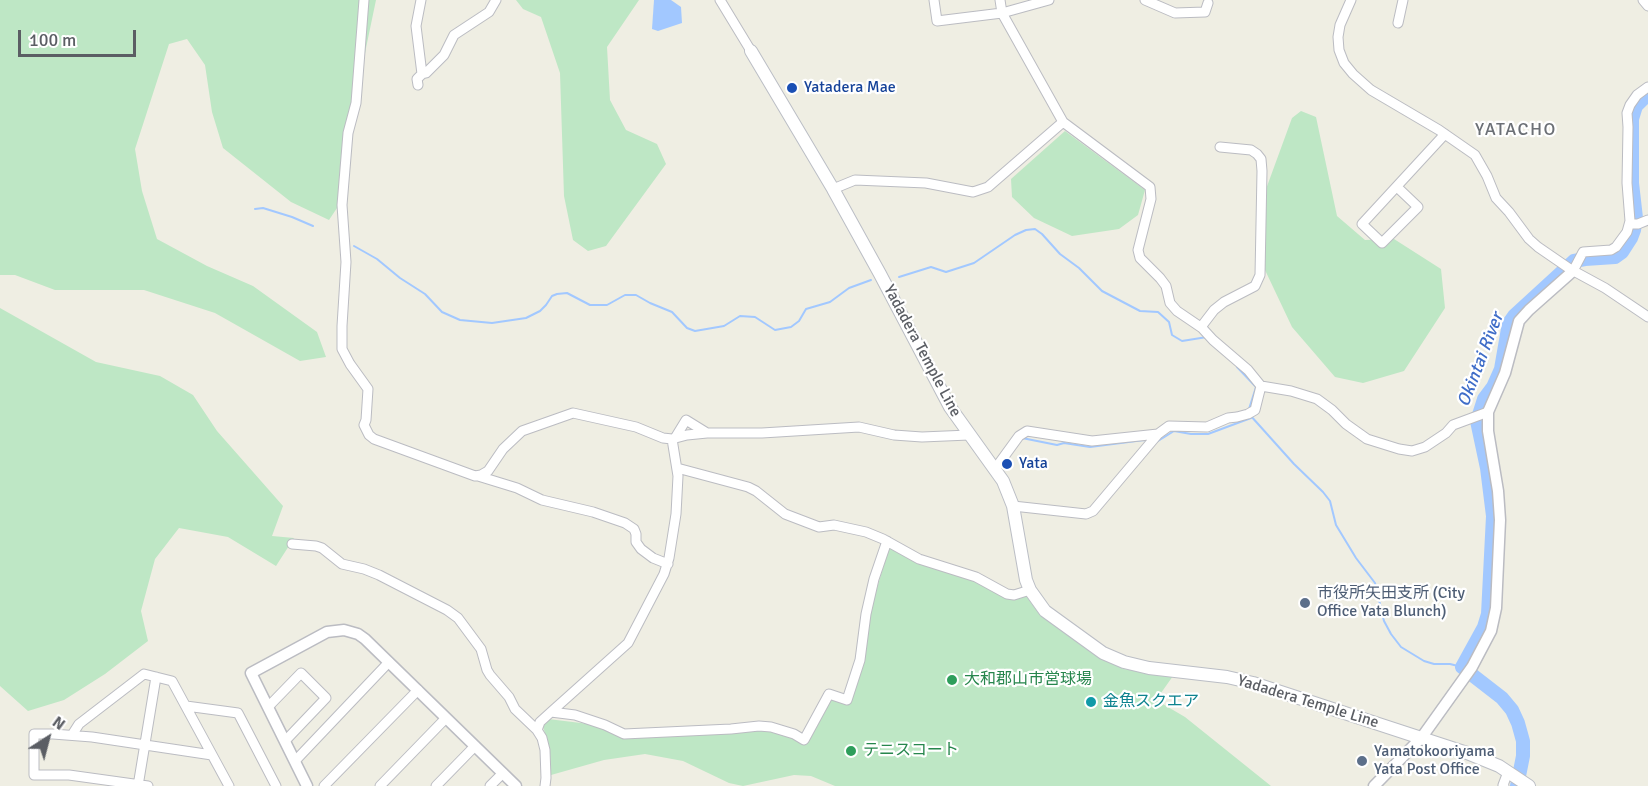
<!DOCTYPE html>
<html>
<head>
<meta charset="utf-8">
<style>
  body { margin:0 }
  #map { position:relative; width:1648px; height:786px; overflow:hidden; background:#efeee3; font-family:Signika,sans-serif }
  canvas { display:block }
  .north { position:absolute; left:18px; top:708px; width:60px; height:60px; -webkit-text-stroke:4px #fff; paint-order:stroke; rotate:36deg; font-size:16px; font-weight:700; line-height:24px; text-align:center; color:#5b5e64 }
  .north::after { content:''; display:block; margin:auto; width:21px; height:27px; background:#5b5e64; clip-path:polygon(50% 0,100% 100%,50% 72%,0 100%) }
  .scale { position:absolute; left:18px; top:30px; width:118px; height:27px; box-sizing:border-box; border:3px solid #5b5e64; border-top:0; padding-left:8px; font-size:18px; line-height:21px; white-space:nowrap; color:#5b5e64; -webkit-text-stroke:4px #fff; paint-order:stroke }
</style>
</head>
<body>
<div id="map">
<canvas width="1648" height="786"></canvas>
<div class="north">N</div>
<div class="scale">100 m</div>
</div>
<script>
const c = document.querySelector('canvas').getContext('2d');
c.lineJoin = 'round';
function fill(path, color) {
  c.fillStyle = color;
  c.fill(path, 'evenodd');
}
function toPath(rows) {
  const path = new Path2D();
  for (const r of rows) {
    path.moveTo(r[0], r[1]);
    for (let i = 2; i < r.length; i += 2) path.lineTo(r[i], r[i + 1]);
  }
  return path;
}
function stroke(path, color, width, dash) {
  c.strokeStyle = color;
  c.lineWidth = width;
  c.lineCap = dash ? 'butt' : 'round';
  c.setLineDash(dash || []);
  c.stroke(path);
}
function write(font, color, halo, rows, align = 'center') {
  c.font = font + ' Signika,"Noto Sans JP",sans-serif';
  c.lineWidth = 4.5;
  c.setLineDash([]);
  c.textBaseline = 'middle';
  c.strokeStyle = halo;
  c.fillStyle = color;
  for (const [text, x, y, turn = 0] of rows) {
    c.save();
    c.translate(x, y);
    c.rotate((+turn || 0) * Math.PI / 180);
    c.textAlign = isNaN(turn) ? turn : align;
    if (halo) c.strokeText(text, 0, 0);
    c.fillText(text, 0, 0);
    c.restore();
  }
}
fill(toPath([
  [0,0,376,0,366,48,337,208,329,220,291,202,223,148,212,112,205,65,187,39,169,44,135,149,142,191,157,239,207,266,253,286,317,332,326,357,300,361,215,313,144,290,55,290,15,275,0,275],
  [516,0,639,0,607,47,610,100,626,130,657,144,666,164,606,246,588,251,573,240,564,196,560,73,541,17,523,9],
  [1301,111,1316,117,1337,216,1365,240,1394,239,1441,269,1445,308,1404,371,1363,383,1335,377,1292,327,1265,270,1262,200,1292,118],
  [1065,131,1145,190,1138,215,1119,229,1072,236,1034,218,1012,197,1011,179],
  [0,308,96,362,160,376,193,395,217,431,283,506,272,536,294,538,276,566,228,537,179,528,155,559,141,611,148,641,105,674,64,700,28,711,0,686],
  [890,545,974,580,1009,597,1027,597,1040,615,1092,653,1124,669,1173,676,1156,700,1185,717,1271,786,835,786,811,776,794,775,743,786,729,783,683,761,645,754,604,760,551,775,550,753,543,726,548,719,589,724,631,736,769,729,808,740,830,697,850,703,865,658,870,611]
]), '#bee7c5');
fill(toPath([
  [654,0,671,0,681,7,682,23,658,31,652,29]
]), '#a2c8ff');
stroke(toPath([
  [255,209,263,208,292,217,313,226],
  [354,246,377,259,400,278,425,294,442,312,460,320,492,323,526,318,540,311,546,305,552,296,557,294,567,293,590,305,607,305,625,295,636,295,650,303,672,312,687,328,695,331,724,326,740,316,755,317,775,330,791,327,799,321,806,309,830,302,849,288,871,280],
  [899,277,931,267,946,272,974,263,1015,235,1026,230,1035,229,1042,234,1060,254,1079,268,1102,291,1140,311,1158,312,1169,322,1172,335,1182,341,1207,337],
  [1237,367,1256,387,1249,409],
  [1250,415,1294,464,1323,492,1330,501,1336,525,1356,558,1375,583,1384,621,1391,634,1401,647,1424,661,1434,664,1450,664,1462,667],
  [1022,438,1057,445,1064,443,1090,447,1144,440,1149,441],
  [1158,441,1174,431,1191,434,1208,434,1251,418]
]), '#a2c8ff', 2);
stroke(toPath([
  [1517,786,1523,756,1523,741,1518,723,1512,710,1502,698,1462,667,1484,627,1488,614,1493,516,1487,468,1477,421,1484,399,1493,387,1501,369,1509,323,1514,316,1574,261,1585,259,1615,257,1622,252,1631,238,1634,230,1636,218,1632,183,1632,119,1636,106,1648,94]
]), '#a2c8ff', 14);
const minor = toPath([
  [364,0,356,103,348,133,342,205,346,262,342,326,342,349,350,364,368,389,366,420,364,425,369,435,374,439,475,476,481,475,488,471,503,449,522,431,573,413,636,427,663,438,672,439,687,435,707,433,762,433,859,427,894,435,922,437,969,435],
  [421,0,416,26,422,74],
  [720,0,751,51],
  [934,0,937,21,1002,13,1049,0],
  [1145,0,1175,13,1205,12,1208,3],
  [1351,0,1340,25,1338,37,1339,50,1344,63,1353,74,1371,90,1439,130,1475,155,1487,176,1496,198,1509,212,1529,239,1538,247,1570,269,1605,288,1648,317],
  [1643,0,1648,6],
  [1398,23,1403,0],
  [418,85,417,79,422,74,426,73,444,55,454,35,489,12,496,0],
  [1063,122,1150,187,1151,199,1138,250,1140,258,1160,278,1166,286,1170,303,1177,311,1202,328,1213,340,1248,370,1261,386,1291,391,1317,399,1332,410,1346,424,1367,439,1399,449,1412,451,1425,447,1446,433,1453,425,1488,412],
  [1397,187,1418,207,1382,243,1362,224,1445,134],
  [833,189,855,180,926,183,973,192,988,187,1063,122,1002,13,1000,0],
  [1630,224,1638,224,1648,220],
  [1573,271,1583,252,1611,250,1616,247,1627,232,1630,221,1627,183,1628,127,1627,113,1630,105,1637,95,1648,87],
  [1201,327,1214,310,1224,302,1255,286,1260,275,1262,171,1261,159,1257,154,1251,150,1220,147],
  [675,438,686,420,707,433],
  [677,468,748,487,756,491,785,514,819,527,834,525,866,532,883,539,919,559,976,577,1007,594,1014,595,1030,590],
  [995,469,1019,436,1027,431,1092,441,1158,434],
  [478,476,517,488,542,500,593,512,625,523,634,529,636,534,636,542,641,549,653,558,668,564],
  [1013,506,1086,514,1093,511,1158,434,1169,426,1207,427,1228,418,1237,417,1248,414,1255,410,1261,386],
  [292,544,316,546,322,548,342,564,364,569,379,575,447,610,458,618,481,649,487,670,490,675,509,697,515,709,537,730,542,738,545,750,546,778,545,786],
  [186,706,238,713,276,786],
  [268,707,301,673,326,698,285,741],
  [551,712,575,715,605,725,624,734,731,729,759,726,771,727,794,734,804,740,829,694,847,700,860,660,866,614,874,579,887,541],
  [537,730,540,722,551,712,628,643,664,574,669,558,676,514,678,476,672,439],
  [72,735,79,724,144,674,172,681,229,786],
  [295,761,389,662],
  [138,786,156,677],
  [148,786,69,775,34,775,34,734,53,734,92,737,212,755],
  [324,786,418,690],
  [380,786,446,718],
  [436,786,475,746],
  [490,786,503,773],
  [1504,786,1503,785,1508,772]
]);
const tertiary = toPath([
  [307,786,251,673,327,632,344,630,358,634,365,639,516,786],
  [1374,786,1422,737,1472,667,1491,631,1496,608,1500,520,1498,491,1488,431,1488,412,1505,373,1519,321,1529,310,1573,271]
]);
const secondary = toPath([
  [751,51,833,189,880,274,950,407,1003,481,1013,506,1026,580,1030,590,1045,611,1103,653,1124,662,1149,668,1227,677,1253,683,1467,753,1499,766,1529,786]
]);
stroke(minor, '#bbbcc2', 11);
stroke(tertiary, '#bbbcc2', 13);
stroke(secondary, '#bbbec5', 14);
stroke(minor, '#fff', 9);
stroke(tertiary, '#fff', 10);
stroke(secondary, '#fff', 12);
for (const [x, y, r, color] of [
  [792,88,6,"#1a4fb4"],
  [1007,464,6,"#1a4fb4"],
  [1305,603,6,"#5c6f8a"],
  [952,680,6,"#2e9e5b"],
  [1091,702,6,"#0f9aa8"],
  [851,751,6,"#2e9e5b"],
  [1362,761,6,"#5c6f8a"]
]) {
  const dot = new Path2D();
  dot.arc(x, y, r, 0, 2 * Math.PI);
  c.fillStyle = color;
  c.fill(dot);
  stroke(dot, '#fff', 2);
}
write('16px', '#164399', '#fff', [
  ["Yatadera Mae",804,88],
  ["Yata",1019,464]
], 'left');
write('16px', '#5b5e64', '#fff', [
  ["Yadadera Temple Line",922,351,62],
  ["Yadadera Temple Line",1308,702,17]
]);
write('16px', '#4e5e75', '#fff', [
  ["市役所矢田支所 (City",1317,594],
  ["Office Yata Blunch)",1317,612],
  ["Yamatokooriyama",1374,752],
  ["Yata Post Office",1374,770]
], 'left');
write('16px', '#27864d', '#fff', [
  ["大和郡山市営球場",964,680],
  ["テニスコート",863,751]
], 'left');
write('16px', '#0d838f', '#fff', [
  ["金魚スクエア",1103,702]
], 'left');
c.letterSpacing = '1.5px';
write('18px', '#6c7076', '#fff', [
  ["YATACHO",1516,130]
]);
c.letterSpacing = '0px';
write('italic 18px', '#3f6dc8', '#fff', [
  ["Okintai River",1481,360,-69]
]);
</script>
</body>
</html>
